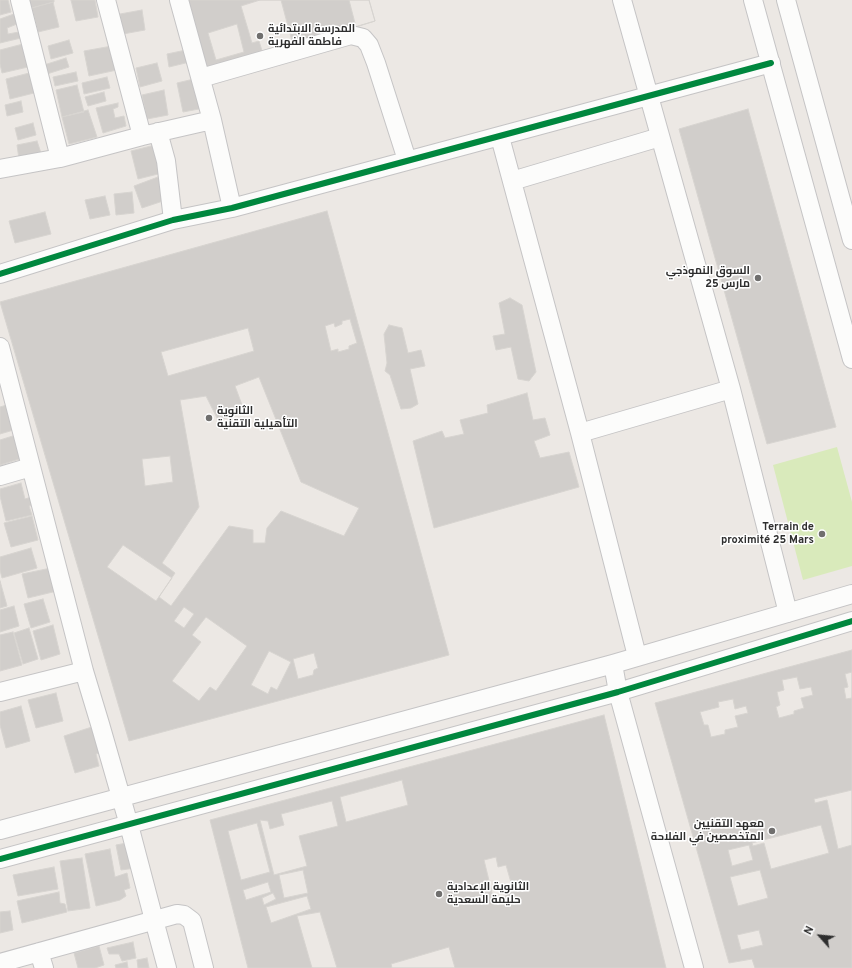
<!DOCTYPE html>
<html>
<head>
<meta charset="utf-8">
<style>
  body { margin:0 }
  #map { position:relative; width:852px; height:968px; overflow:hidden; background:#ece8e4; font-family:Overpass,sans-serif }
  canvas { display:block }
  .north { position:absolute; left:800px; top:916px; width:40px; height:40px; -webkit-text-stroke:3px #fff; paint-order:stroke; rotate:297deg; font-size:11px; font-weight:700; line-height:16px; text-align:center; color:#2e2e2e }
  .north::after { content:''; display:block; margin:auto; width:14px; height:18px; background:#2e2e2e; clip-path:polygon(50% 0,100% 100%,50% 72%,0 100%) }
</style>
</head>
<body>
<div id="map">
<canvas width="852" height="968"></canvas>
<div class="north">N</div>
</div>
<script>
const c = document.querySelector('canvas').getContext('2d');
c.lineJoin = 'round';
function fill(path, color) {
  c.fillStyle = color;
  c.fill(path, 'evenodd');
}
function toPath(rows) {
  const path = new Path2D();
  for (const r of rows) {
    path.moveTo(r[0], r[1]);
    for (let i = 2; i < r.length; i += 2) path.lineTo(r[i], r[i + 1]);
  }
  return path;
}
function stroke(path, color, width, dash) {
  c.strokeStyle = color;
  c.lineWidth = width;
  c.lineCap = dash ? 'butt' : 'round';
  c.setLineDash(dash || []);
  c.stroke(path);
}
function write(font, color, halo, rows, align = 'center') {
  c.font = font + ' Overpass,Cairo,sans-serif';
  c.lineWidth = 3;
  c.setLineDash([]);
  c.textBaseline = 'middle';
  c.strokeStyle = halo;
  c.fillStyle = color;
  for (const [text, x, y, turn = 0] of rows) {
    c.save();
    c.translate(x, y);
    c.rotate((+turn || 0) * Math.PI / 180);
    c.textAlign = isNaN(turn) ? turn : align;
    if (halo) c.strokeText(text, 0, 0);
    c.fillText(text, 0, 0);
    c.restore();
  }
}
fill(toPath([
  [837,447,852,502,852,566,803,580,773,465]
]), '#d9eabb');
const building = toPath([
  [0,0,8,0,11,12,0,15,0,0],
  [29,0,54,0,54,2,31,8,29,0],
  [71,0,95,0,98,17,76,21,71,0],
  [185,0,369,0,375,21,204,71,185,0],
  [260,0,281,0,293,45,263,54,259,41,252,43,241,6,260,0],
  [349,0,369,0,375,21,356,27,349,0],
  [53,2,59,27,38,32,32,8,53,2],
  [142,10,145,30,123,34,120,14,142,10],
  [14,14,17,24,7,28,8,34,19,32,21,38,0,43,0,19,14,14],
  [237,24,244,52,216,60,208,33,237,24],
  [69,40,73,53,51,59,48,46,69,40],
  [23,44,28,67,2,73,0,64,0,50,23,44],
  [112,46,117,70,89,76,84,51,112,46],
  [191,49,194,61,169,67,167,54,191,49],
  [66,58,69,67,47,74,44,65,66,58],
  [157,63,162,81,140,87,136,68,157,63],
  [33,72,38,92,10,99,6,79,33,72],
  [76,72,78,81,55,86,53,77,76,72],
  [107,77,110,88,84,94,82,83,107,77],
  [198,78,204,108,183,112,177,83,198,78],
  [77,85,84,112,62,117,56,90,77,85],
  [164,90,168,115,147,119,142,95,164,90],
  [104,92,106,101,88,106,85,97,104,92],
  [21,101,23,112,7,116,5,105,21,101],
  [118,103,118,107,113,109,115,118,124,116,126,126,103,133,96,108,118,103],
  [748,109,836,427,767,444,679,129,748,109],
  [88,110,97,137,69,144,62,117,88,110],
  [33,123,36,135,18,140,15,128,33,123],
  [37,141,41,153,19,159,17,145,37,141],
  [155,145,162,173,138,179,131,151,155,145],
  [158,177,166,200,142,208,134,186,158,177],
  [132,192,134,213,116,215,114,194,132,192],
  [105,196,110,215,90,219,85,200,105,196],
  [327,211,449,655,129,741,0,302,327,211],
  [45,212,51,234,15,243,9,221,45,212],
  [510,298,522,305,536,372,529,381,518,379,511,347,496,350,493,336,505,334,499,303,510,298],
  [350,319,357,343,349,346,349,349,338,352,338,349,331,351,325,326,334,323,335,327,342,324,342,321,350,319],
  [389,325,402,328,408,353,421,350,425,366,410,369,418,404,411,408,401,409,390,375,385,371,387,363,384,334,389,325],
  [248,328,254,351,168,376,161,352,248,328],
  [259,377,301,482,359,508,344,536,281,511,267,528,265,543,253,543,253,530,229,526,171,606,159,597,175,573,162,563,199,507,180,400,206,396,218,420,245,413,235,386,259,377],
  [527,393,533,420,545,418,550,435,534,441,540,458,569,452,579,487,434,528,413,441,442,431,445,438,464,434,460,420,488,413,487,405,527,393],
  [10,404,17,429,0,434,0,407,10,404],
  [19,434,26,457,0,465,0,440,19,434],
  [170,456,173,482,145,486,142,459,170,456],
  [21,483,25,499,34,496,36,505,29,506,32,515,6,521,0,496,0,489,21,483],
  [32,516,38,540,11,547,4,523,32,516],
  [123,545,172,578,156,601,107,567,123,545],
  [31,548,37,568,2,578,0,570,0,557,31,548],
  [51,568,57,591,28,598,22,574,51,568],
  [0,581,7,606,0,608,0,581],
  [43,599,50,622,31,628,24,604,43,599],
  [14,606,19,626,0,632,0,610,14,606],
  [184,607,194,614,184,628,174,621,184,607],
  [206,617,247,646,216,691,210,687,199,701,172,681,201,642,192,635,206,617],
  [53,625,60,654,41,660,33,631,53,625],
  [29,628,38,659,23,664,14,633,29,628],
  [13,632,22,665,0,671,0,635,13,632],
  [852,650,852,968,755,968,752,959,729,963,655,703,852,650],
  [269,651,291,662,277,690,271,687,268,694,251,685,269,651],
  [314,653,318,668,314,670,313,675,298,679,293,659,314,653],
  [852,672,852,698,846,699,844,688,848,687,845,674,852,672],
  [797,677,800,689,811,687,813,695,801,698,804,708,794,711,794,714,779,718,776,707,780,705,777,692,784,690,782,680,797,677],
  [56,693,63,721,36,728,28,700,56,693],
  [733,699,735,709,746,706,748,713,735,716,738,727,725,730,725,734,711,737,708,725,704,725,700,712,719,707,718,702,733,699],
  [21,706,30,741,6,748,0,725,0,712,21,706],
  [604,715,666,968,248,968,210,820,604,715],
  [95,726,102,752,96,754,99,766,75,773,64,736,95,726],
  [402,780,408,805,346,822,340,797,402,780],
  [852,790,852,845,838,849,827,800,815,803,814,799,852,790],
  [332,801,338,826,299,836,307,866,274,875,260,820,268,821,270,829,284,825,281,814,332,801],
  [257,823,270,872,241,880,228,831,257,823],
  [821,825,829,853,771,869,764,843,753,846,752,843,821,825],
  [132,842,136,868,121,870,116,845,132,842],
  [749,845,753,860,732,866,728,850,749,845],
  [110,849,115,877,127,873,130,888,124,890,126,896,120,900,96,906,85,854,110,849],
  [496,857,498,867,506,865,512,886,503,888,506,898,494,901,484,860,496,857],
  [82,858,90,908,68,911,60,861,82,858],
  [54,867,58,889,18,896,13,875,54,867],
  [303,870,308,893,284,898,279,875,303,870],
  [760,870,768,898,738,906,730,877,760,870],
  [268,882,271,892,246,900,243,890,268,882],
  [59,892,60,903,65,904,67,912,22,923,17,901,59,892],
  [273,893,276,899,264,905,262,898,273,893],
  [307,896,311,909,271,923,266,907,307,896],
  [10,911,13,930,0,933,0,912,10,911],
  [320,912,337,968,312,968,297,916,320,912],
  [759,930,763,945,741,950,737,935,759,930],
  [133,942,136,958,122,961,119,954,109,954,107,948,133,942],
  [99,946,104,965,95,968,78,968,74,953,99,946],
  [449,947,455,968,392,968,391,964,449,947],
  [147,958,149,968,138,968,137,960,147,958],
  [127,962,128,968,116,968,115,965,127,962]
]);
fill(building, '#d1cecb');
stroke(building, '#d7d4d0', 1);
const minor = toPath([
  [20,0,60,158],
  [106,0,142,136],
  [179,0,212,120,232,208],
  [622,0,731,389,788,613],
  [753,0,852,359],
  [786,0,852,240],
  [201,78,351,35,363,38,369,45,376,63,407,160],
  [158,132,166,161,173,220],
  [500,137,580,433,637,656],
  [0,169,60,158,142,136,212,120],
  [512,181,660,137],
  [0,274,173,220,232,208,771,63],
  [0,347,84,671,100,724,129,825,154,920,167,968],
  [580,433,731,389],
  [0,476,31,467],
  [613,664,618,692,694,968],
  [0,692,84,671],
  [0,830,613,664,852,594],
  [0,859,618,692,852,621],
  [39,952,44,968],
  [0,963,177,914,184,915,192,921,204,968]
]);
stroke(minor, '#c5c4c5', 20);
stroke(minor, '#fcfcfb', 18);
stroke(toPath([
  [0,274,173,220,232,208,771,63],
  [0,859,618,692,852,621]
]), '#00873e', 6);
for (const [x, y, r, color] of [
  [260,36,4,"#706f6e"],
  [758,278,4,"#706f6e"],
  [209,418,4,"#706f6e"],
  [822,534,4,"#706f6e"],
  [772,831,4,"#706f6e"],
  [439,894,4,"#706f6e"]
]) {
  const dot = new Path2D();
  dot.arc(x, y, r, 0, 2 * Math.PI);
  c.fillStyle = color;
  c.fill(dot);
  stroke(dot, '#fff', 1.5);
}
write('bold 11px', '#2e2e2e', '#fff', [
  ["المدرسة الابتدائية",268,30],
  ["فاطمة الفهرية",268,43],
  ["السوق النموذجي",750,272,"right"],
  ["25 مارس",750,285,"right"],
  ["الثانوية",217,412],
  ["التأهيلية التقنية",217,425],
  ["Terrain de",814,528,"right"],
  ["proximité 25 Mars",814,541,"right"],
  ["معهد التقنيين",764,825,"right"],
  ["المتخصصين في الفلاحة",764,838,"right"],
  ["الثانوية الإعدادية",447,888],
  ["حليمة السعدية",447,901]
], 'left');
</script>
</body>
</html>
